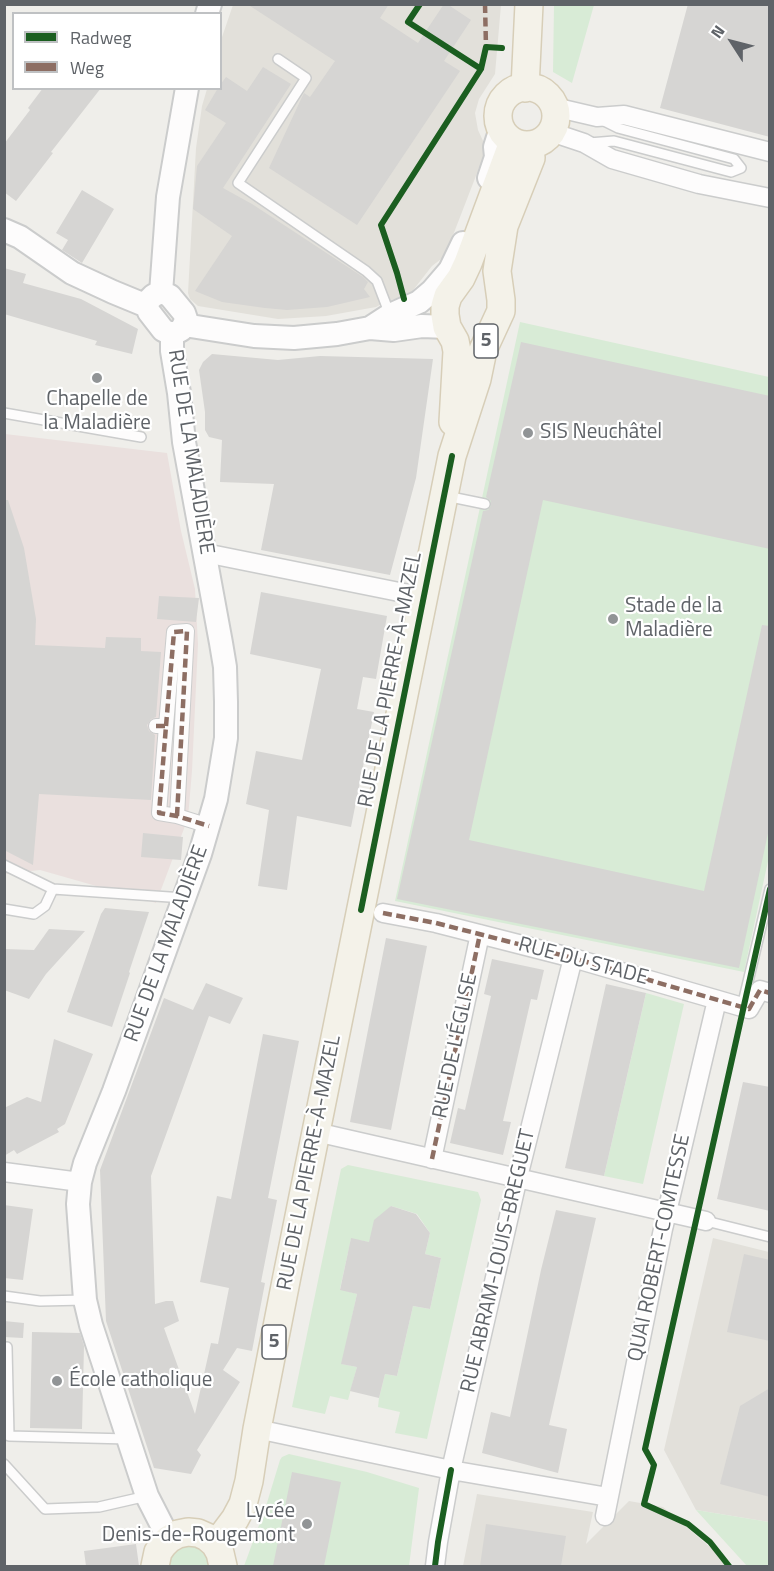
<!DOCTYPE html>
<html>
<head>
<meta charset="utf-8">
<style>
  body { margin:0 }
  #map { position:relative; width:774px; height:1571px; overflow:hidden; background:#efeeea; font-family:"Titillium Web",sans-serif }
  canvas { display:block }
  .frame { position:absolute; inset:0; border:6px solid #5f6368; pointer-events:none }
  .legend { position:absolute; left:12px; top:12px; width:210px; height:78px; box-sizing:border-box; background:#fff; border:2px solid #bfc1c3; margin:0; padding:8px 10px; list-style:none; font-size:18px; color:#5f6368 }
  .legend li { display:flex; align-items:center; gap:12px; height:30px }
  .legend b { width:30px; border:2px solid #bfc1c3 }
  .north { position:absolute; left:702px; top:12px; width:60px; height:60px; -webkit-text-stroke:4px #fff; paint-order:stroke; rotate:306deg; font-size:16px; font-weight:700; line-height:24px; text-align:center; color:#5f6368 }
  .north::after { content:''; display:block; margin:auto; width:21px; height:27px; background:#5f6368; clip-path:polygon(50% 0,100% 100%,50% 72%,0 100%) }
</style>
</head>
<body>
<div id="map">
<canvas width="774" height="1571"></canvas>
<div class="frame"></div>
<ul class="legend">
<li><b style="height:8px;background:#1b5e20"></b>Radweg</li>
<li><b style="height:8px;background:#8d6e63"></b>Weg</li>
</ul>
<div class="north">N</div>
</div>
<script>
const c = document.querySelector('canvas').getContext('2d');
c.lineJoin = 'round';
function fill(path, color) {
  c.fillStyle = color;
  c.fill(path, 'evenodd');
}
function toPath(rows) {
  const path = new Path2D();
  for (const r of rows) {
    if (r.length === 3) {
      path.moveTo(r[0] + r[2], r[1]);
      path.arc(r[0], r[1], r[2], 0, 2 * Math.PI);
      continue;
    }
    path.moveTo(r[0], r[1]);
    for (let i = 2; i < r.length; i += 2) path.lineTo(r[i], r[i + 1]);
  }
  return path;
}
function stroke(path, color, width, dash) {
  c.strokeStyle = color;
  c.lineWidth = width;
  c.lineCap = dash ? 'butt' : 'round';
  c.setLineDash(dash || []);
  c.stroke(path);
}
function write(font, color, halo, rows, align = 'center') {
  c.font = font + ' "Titillium Web",sans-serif';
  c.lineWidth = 4.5;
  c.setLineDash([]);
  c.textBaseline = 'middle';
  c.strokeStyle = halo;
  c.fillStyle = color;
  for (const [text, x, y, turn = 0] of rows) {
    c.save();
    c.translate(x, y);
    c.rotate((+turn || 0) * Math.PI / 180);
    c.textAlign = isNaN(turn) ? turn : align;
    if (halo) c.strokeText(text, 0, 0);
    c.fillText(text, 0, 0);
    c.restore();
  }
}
fill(toPath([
  [233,5,501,5,495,74,479,99,475,113,478,130,484,143,484,155,445,256,432,266,410,294,385,302,376,307,326,316,278,319,198,306,190,299,188,293,196,148,202,106,207,89,220,88,221,40],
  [713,1238,769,1252,769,1522,696,1510,664,1450],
  [477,1494,593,1512,586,1544,629,1501,663,1507,718,1554,729,1566,463,1566]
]), '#e2e0da');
fill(toPath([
  [5,434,167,453,181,531,195,589,198,644,192,771,188,818,156,903,40,870,5,874]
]), '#eae0de');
fill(toPath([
  [554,5,594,5,572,83,553,72],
  [520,322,769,377,770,852,744,972,395,901],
  [646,993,684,1004,643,1184,604,1176],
  [348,1165,478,1192,481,1200,427,1439,395,1433,400,1412,378,1407,379,1398,385,1374,397,1376,413,1306,430,1309,441,1258,425,1254,430,1233,417,1214,391,1206,369,1242,351,1239,340,1289,357,1294,342,1364,357,1367,348,1400,330,1396,325,1414,292,1407,341,1169],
  [289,1454,367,1472,419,1488,409,1566,244,1566,266,1506,280,1460,282,1457],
  [696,1510,769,1522,769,1566,747,1566],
  [184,1545,197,1545,208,1554,211,1566,170,1566,170,1559,173,1553,178,1548]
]), '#d8ebd6');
fill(toPath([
  [247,4,389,4,380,18,418,43,444,4,447,4,471,20,444,61,460,71,357,225,269,168,302,97,304,93,310,97,335,61],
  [688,4,770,4,770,137,660,108],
  [263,67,291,84,223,188,252,204,363,277,368,282,364,289,370,297,327,307,287,310,265,308,222,302,195,291,232,236,193,209,197,166,226,123,205,110,218,88,220,88,220,85,226,77,247,91],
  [43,88,101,88,51,152,53,153,16,201,4,192,4,144,30,110,28,108],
  [82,190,114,209,82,263,62,250,68,240,56,233],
  [4,268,26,274,23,283,81,299,138,329,132,354,95,345,97,341,4,314],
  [521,342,770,396,770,549,543,500,469,840,704,891,762,625,770,626,770,824,739,968,397,899,483,511,488,510,491,506,491,501,486,497],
  [212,354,278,360,320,356,433,359,416,478,390,575,261,550,274,484,220,482,222,440,209,437,205,430,205,412,199,370,203,362],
  [4,500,8,500,24,548,36,619,35,645,105,648,106,637,141,638,141,651,161,652,156,717,151,719,147,725,149,731,155,735,151,800,39,794,33,865,4,850],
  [261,592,387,616,376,679,363,677,357,709,374,712,351,827,297,816,287,890,258,886,269,810,246,804,256,751,302,760,321,669,250,654],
  [159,596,199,598,196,622,157,619],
  [143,833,183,837,181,860,141,857],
  [105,908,149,912,129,972,130,973,112,1027,67,1012,101,914],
  [49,929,85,931,46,974,29,999,4,990,4,949,34,950],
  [386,938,427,946,391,1130,350,1122],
  [492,959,544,970,537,1000,531,999,503,1121,511,1122,503,1155,450,1143,458,1108,465,1110,491,996,484,994],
  [206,983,243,998,230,1024,209,1016,151,1176,155,1304,166,1301,173,1301,179,1321,164,1328,195,1414,211,1343,218,1344,229,1288,200,1282,217,1196,231,1199,263,1034,299,1041,268,1198,277,1200,261,1282,265,1283,252,1351,237,1348,223,1370,240,1382,197,1450,201,1455,191,1474,154,1468,106,1321,100,1170,164,998,193,1010],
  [606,984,646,993,604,1176,565,1168],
  [54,1039,93,1054,65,1124,57,1129,59,1132,17,1154,14,1150,4,1156,4,1108,27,1097,41,1102],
  [743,1082,770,1087,770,1211,717,1199],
  [4,1205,33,1209,23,1280,4,1278],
  [391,1206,416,1214,430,1233,425,1254,441,1258,430,1309,413,1306,397,1376,385,1374,379,1398,350,1391,357,1367,341,1364,357,1294,340,1290,351,1238,369,1242,374,1220],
  [556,1210,596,1218,549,1425,567,1429,558,1473,482,1453,491,1412,510,1417,541,1270],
  [744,1254,770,1260,770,1341,727,1332],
  [4,1321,24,1323,23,1338,4,1337],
  [32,1332,80,1333,84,1346,82,1429,30,1428],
  [770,1388,770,1497,720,1484,740,1406],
  [292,1472,341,1482,324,1566,273,1566],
  [486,1524,566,1536,561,1566,480,1566],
  [136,1544,139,1566,86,1566,84,1551]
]), '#d6d5d3');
const service = toPath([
  [278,59,306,78,238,183,366,271,377,281,390,315],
  [589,143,614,141,731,172,741,168,734,159,618,128,602,120],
  [4,413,141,437],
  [446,496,485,504],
  [4,865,53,889,184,898],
  [4,909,34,914,45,906,53,889],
  [742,1007,770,889],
  [706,1221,770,1237],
  [4,1296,40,1301,85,1300],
  [7,1347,9,1436,128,1439],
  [4,1464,45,1509,99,1507,147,1496]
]);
const pedestrian = toPath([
  [156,726,166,726,159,813,177,816,209,826],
  [166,726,174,632,187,631,177,816]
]);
const minor = toPath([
  [554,107,597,117,624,115,770,152],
  [551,132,584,143,612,159,699,184,770,198],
  [205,553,424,597],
  [383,913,436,923,573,958,749,1009,760,990,770,993],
  [316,1132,706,1221],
  [432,1159,480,934],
  [4,1172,80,1182],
  [257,1429,451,1470,608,1497],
  [605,1516,663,1229,717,1000],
  [435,1566,438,1542,451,1470,518,1177,573,958]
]);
const tertiary = toPath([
  [207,14,210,4],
  [489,178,496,157,495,147,501,128],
  [4,230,20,237,72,273,113,292,147,306],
  [158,293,164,293,170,296,184,313,186,319,184,325,181,330,175,333,169,333,163,330,149,312,147,306,149,300,153,296,158,293],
  [161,293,168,197,187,88],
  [184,325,254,336,294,338,337,334,370,328,394,330,422,326,447,327],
  [370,328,390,315,419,302,432,291,450,270,463,243],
  [169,1539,147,1496,91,1325,85,1300,78,1204,80,1182,85,1163,114,1091,200,854,216,799,226,738,226,702,225,667,221,643,184,442,179,393,172,351,172,333]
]);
const primary = toPath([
  [527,116,29],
  [525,88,529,4],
  [495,241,504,226,531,158,530,145],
  [453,422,457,351,455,341,447,327,445,315,445,306,448,296,461,278,468,263,513,142],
  [215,1544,223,1535,235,1519,243,1504,249,1481,257,1429,287,1276,452,456,477,379,483,350,501,311,501,300,497,271,504,226],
  [155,1566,158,1552,163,1545,169,1539,178,1534,188,1532,198,1533,207,1537,215,1544,220,1553,223,1566]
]);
stroke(service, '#cbcccc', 12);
stroke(pedestrian, '#cbcccc', 16);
stroke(minor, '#cbcccc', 21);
stroke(tertiary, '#cbcccc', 26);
stroke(primary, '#d7ceb8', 30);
stroke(service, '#fdfcfc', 9);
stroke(pedestrian, '#fdfcfc', 14);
stroke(minor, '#fdfcfc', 18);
stroke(tertiary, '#fdfcfc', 22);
stroke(primary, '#f4f2e9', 27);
stroke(toPath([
  [485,4,486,47],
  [156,726,166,726,159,813,177,816,209,826],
  [166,726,174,632,187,631,177,816],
  [383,913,436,923,573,958,749,1009,760,990,770,993],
  [432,1159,480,934]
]), '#8d6e63', 4.5, [9, 4.5]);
stroke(toPath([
  [420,4,408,22,481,69],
  [404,299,397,273,381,225,481,69,486,47,502,48],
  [361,910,452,456],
  [435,1566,438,1542,451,1470],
  [729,1566,710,1542,688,1524,644,1504,654,1465,645,1449,770,889]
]), '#1b5e20', 6);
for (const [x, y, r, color] of [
  [97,378,6,"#919496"],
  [528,433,6,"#919496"],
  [613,619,6,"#919496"],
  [57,1381,6,"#919496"],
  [307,1524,6,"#919496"]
]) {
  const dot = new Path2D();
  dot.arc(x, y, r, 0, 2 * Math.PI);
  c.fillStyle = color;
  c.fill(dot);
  stroke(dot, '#fff', 2);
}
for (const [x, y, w] of [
  [486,341,24],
  [274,1342,24]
]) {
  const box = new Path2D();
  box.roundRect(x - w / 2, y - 17, w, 34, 4.5);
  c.fillStyle = '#fff';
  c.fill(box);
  stroke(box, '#5f6368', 1.5);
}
write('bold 20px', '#5f6368', null, [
  ["5",486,341],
  ["5",274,1342]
]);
write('21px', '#5f6368', '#fff', [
  ["Chapelle de",97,400,"center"],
  ["la Maladière",97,424,"center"],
  ["SIS Neuchâtel",540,433],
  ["Stade de la",625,607],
  ["Maladière",625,631],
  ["École catholique",69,1381],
  ["Lycée",295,1512,"right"],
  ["Denis-de-Rougemont",295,1536,"right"]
], 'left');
write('21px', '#5f6368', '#fff', [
  ["RUE DE LA MALADIÈRE",190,452,81],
  ["RUE DE LA PIERRE-À-MAZEL",391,680,-79],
  ["RUE DE LA MALADIÈRE",167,944,-70],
  ["RUE DU STADE",583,962,15],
  ["RUE DE L'ÉGLISE",456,1046,-78],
  ["RUE DE LA PIERRE-À-MAZEL",310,1163,-79],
  ["QUAI ROBERT-COMTESSE",660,1248,-78],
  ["RUE ABRAM-LOUIS-BREGUET",499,1261,-77]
]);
</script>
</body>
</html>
